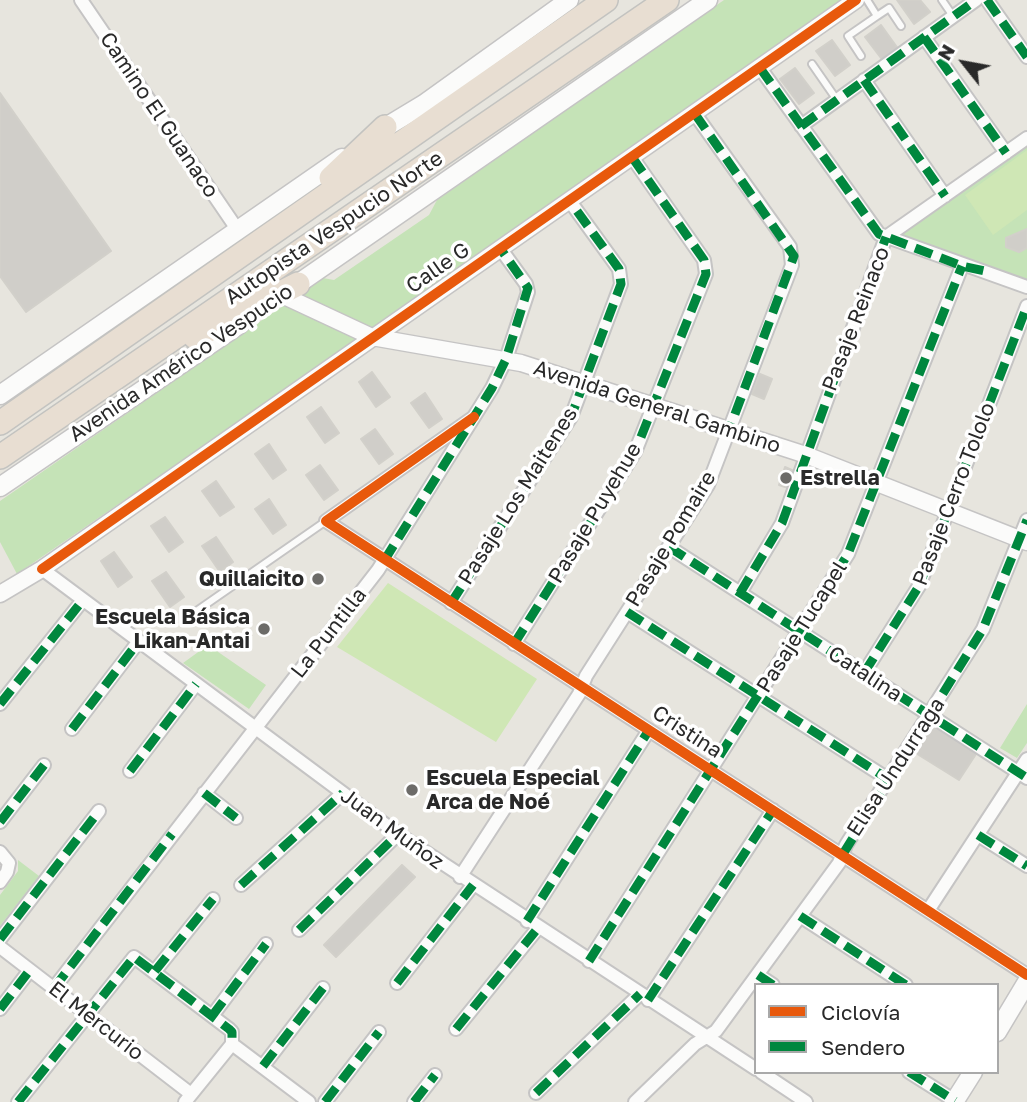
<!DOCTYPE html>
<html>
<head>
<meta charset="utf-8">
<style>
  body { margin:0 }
  #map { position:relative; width:1027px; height:1102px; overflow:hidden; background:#e7e5de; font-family:"Golos Text",sans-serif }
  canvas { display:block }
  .legend { position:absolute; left:754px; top:983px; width:245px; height:91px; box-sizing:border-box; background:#fff; border:2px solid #a9a9a9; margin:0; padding:9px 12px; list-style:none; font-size:21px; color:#292929 }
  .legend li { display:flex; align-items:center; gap:14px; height:35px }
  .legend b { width:35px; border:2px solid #a9a9a9 }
  .north { position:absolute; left:929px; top:28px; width:70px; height:70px; -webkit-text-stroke:5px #fff; paint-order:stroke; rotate:301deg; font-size:19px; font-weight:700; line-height:28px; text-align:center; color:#292929 }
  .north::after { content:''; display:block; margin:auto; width:24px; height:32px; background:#292929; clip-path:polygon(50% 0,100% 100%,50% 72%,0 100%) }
</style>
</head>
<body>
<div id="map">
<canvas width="1027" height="1102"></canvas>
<ul class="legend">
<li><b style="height:9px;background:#e8590c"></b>Ciclovía</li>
<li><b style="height:9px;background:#00873e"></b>Sendero</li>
</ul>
<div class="north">N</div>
</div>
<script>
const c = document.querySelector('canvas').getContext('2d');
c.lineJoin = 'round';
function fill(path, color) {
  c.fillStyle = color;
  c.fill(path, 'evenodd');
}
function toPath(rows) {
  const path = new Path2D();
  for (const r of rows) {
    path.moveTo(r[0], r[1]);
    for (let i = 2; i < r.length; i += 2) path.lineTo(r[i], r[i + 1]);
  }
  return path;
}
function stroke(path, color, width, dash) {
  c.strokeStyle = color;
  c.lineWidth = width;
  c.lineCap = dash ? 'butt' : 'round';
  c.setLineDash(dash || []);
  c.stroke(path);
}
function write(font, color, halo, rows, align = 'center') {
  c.font = font + ' "Golos Text",sans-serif';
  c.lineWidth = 7;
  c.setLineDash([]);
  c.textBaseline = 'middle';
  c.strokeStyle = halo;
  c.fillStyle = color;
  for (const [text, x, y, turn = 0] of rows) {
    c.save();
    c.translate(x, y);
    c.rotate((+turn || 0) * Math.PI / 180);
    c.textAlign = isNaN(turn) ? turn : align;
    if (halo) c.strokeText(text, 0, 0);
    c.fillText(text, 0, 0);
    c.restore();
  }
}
fill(toPath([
  [724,0,851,0,17,574,0,542,0,501,323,278,334,280,429,215,437,200],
  [1027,147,1027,283,902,238,902,232],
  [208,645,266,685,249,709,183,663],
  [1027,704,1027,743,1017,758,1000,748],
  [18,860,39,876,0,926,0,895,18,871]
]), '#c5e3b7');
fill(toPath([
  [1027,150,1027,210,993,235,965,195],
  [388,583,537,679,496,742,337,647]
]), '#cfe7b5');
const building = toPath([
  [897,0,920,0,930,12,914,24,897,0],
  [881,25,899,50,884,62,865,37,881,25],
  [832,40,850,65,835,76,816,51,832,40],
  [795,68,814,93,799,104,780,79,795,68],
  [0,93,111,251,26,312,0,276,0,93],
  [1027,229,1027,248,1019,252,1006,247,1006,238,1027,229],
  [372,372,390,397,376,407,359,382,372,372],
  [760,374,772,379,764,399,752,394,760,374],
  [425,393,442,419,429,428,411,403,425,393],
  [321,407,339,433,325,443,307,417,321,407],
  [375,429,393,454,379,464,361,439,375,429],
  [269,444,286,470,273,479,255,454,269,444],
  [320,465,338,490,324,500,306,475,320,465],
  [785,467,794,471,788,488,779,485,785,467],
  [216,481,234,507,220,516,202,491,216,481],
  [269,499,286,525,273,534,255,509,269,499],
  [165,517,183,542,169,552,151,526,165,517],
  [216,537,233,562,220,572,202,546,216,537],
  [114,552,132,577,118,587,101,561,114,552],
  [166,572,184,597,170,607,152,581,166,572],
  [932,722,978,751,959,780,914,752,932,722],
  [402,865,415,877,336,957,324,945,402,865]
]);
fill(building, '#d0cec9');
stroke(building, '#d2d0ca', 2);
const service = toPath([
  [867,0,877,16,889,8,901,26],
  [942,0,953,16],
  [861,56,848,36,877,16],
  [812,64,837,100],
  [185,619,326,521]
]);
const minor = toPath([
  [81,0,237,229],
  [987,0,1027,57],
  [924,37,1006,153],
  [760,68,879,234,1027,287],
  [864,80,945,196],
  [801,126,976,0],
  [886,237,1027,138],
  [474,417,326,521,1027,975],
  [669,547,1027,778],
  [42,569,398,834,756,1069],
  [740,593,782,523,886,237],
  [451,603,571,417,621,284,619,269,569,200],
  [627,612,888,779],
  [514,644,635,452,706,274,704,260,632,157],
  [864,673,919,586,1027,306],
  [0,704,83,600],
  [72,729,139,641],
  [130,771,196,684],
  [204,793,236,818],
  [0,822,44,765],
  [978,835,1027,866],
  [0,852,9,863,7,872,0,882],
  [460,877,579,694,586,676,708,485,792,265,790,247,695,114],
  [241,885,343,793],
  [929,909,1027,759],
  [800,916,906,985],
  [527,921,649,730],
  [299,930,398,834],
  [0,939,99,811],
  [0,947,191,1094],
  [589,961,848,554,962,266],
  [155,971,213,899],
  [758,975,773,985],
  [397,983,473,885],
  [54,988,378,570,492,388,506,359,528,292,526,284,500,248],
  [648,1000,773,810],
  [0,1009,30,970],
  [212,1016,266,944],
  [456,1029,538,928],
  [232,1044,309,1102],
  [263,1066,323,988],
  [761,1072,806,1102],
  [909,1072,955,1101],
  [536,1093,640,994],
  [18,1102,134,957,229,1029,232,1032,232,1044],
  [185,1102,232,1044],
  [325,1102,379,1032],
  [414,1102,435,1075],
  [635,1102,695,1044,716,1031,839,863,846,845,983,629,1027,520]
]);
const tertiary = toPath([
  [282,295,372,337,521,363,806,455,1027,542],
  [0,594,42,569,856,0]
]);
const secondary = toPath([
  [376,133,424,104,569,0],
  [289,290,708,0],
  [0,395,342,158],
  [0,487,240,324],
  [997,1032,1027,982],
  [954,1102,973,1072]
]);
const motorway = toPath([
  [331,178,385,127],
  [195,337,298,284],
  [0,423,606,0],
  [0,457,667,0]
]);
stroke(service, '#c5c4c4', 10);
stroke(minor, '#c5c4c4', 16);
stroke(tertiary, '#c5c4c4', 19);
stroke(secondary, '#c5c4c4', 21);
stroke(motorway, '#c3c3c0', 26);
stroke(service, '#fbfbfa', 6);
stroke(minor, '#fbfbfa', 12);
stroke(tertiary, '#fbfbfa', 16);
stroke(secondary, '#fbfbfa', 18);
stroke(motorway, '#e8ded2', 23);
stroke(toPath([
  [987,0,1027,57],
  [924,37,1006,153],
  [760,68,879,234,962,266,985,271],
  [864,80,945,196],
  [695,114,794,256,729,430],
  [801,126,976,0],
  [669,547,1027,778],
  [384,561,492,388,506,359,528,288,500,248],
  [740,593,782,523,886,237],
  [451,603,571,417,621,284,619,269,569,200],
  [627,612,888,779],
  [514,644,635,452,706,274,704,260,632,157],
  [864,673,919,586,1027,306],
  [0,704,83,600],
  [72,729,139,641],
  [130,771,196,684],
  [204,793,236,818],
  [0,822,44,765],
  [978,835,1027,866],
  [843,854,983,629,1027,520],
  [241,885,343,793],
  [800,916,906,985],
  [527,921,649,730],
  [299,930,398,834],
  [0,939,99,811],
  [589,961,848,554,962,266],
  [155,971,213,899],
  [758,975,773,985],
  [397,983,473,885],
  [54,988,172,834],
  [648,1000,773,810],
  [0,1009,30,970],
  [212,1016,266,944],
  [456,1029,538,928],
  [263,1066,323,988],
  [909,1072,955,1101],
  [536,1093,640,994],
  [18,1102,134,957,229,1029,232,1032,232,1044],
  [325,1102,379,1032],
  [414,1102,435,1075]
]), '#00873e', 9, [18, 9]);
stroke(toPath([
  [474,417,326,521,1027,975],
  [42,569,856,0]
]), '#e8590c', 10);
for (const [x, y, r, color] of [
  [786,478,7,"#6c6b68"],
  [318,579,7,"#6c6b68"],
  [264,629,7,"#6c6b68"],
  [412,790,7,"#6c6b68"]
]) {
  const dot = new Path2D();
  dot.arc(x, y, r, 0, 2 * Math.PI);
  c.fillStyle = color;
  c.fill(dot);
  stroke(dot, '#fff', 2.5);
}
write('21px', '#292929', '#fff', [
  ["Camino El Guanaco",159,115,56],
  ["Autopista Vespucio Norte",334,228,-34],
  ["Calle G",438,268,-35],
  ["Pasaje Reinaco",856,319,-69],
  ["Avenida Américo Vespucio",181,363,-34],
  ["Avenida General Gambino",657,407,18],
  ["Pasaje Cerro Tololo",954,494,-69],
  ["Pasaje Los Maitenes",518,496,-58],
  ["Pasaje Puyehue",595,513,-59],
  ["Pasaje Pomaire",671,539,-59],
  ["Pasaje Tucapel",802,627,-58],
  ["La Puntilla",329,633,-52],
  ["Catalina",865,674,33],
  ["Cristina",687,732,33],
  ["Elisa Undurraga",896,767,-57],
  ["Juan Muñoz",392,829,36],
  ["El Mercurio",96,1021,38]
]);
write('bold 21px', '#292929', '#fff', [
  ["Estrella",800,478],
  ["Quillaicito",304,579,"right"],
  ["Escuela Básica",250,617,"right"],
  ["Likan-Antai",250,641,"right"],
  ["Escuela Especial",426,778],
  ["Arca de Noé",426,802]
], 'left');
</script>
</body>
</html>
